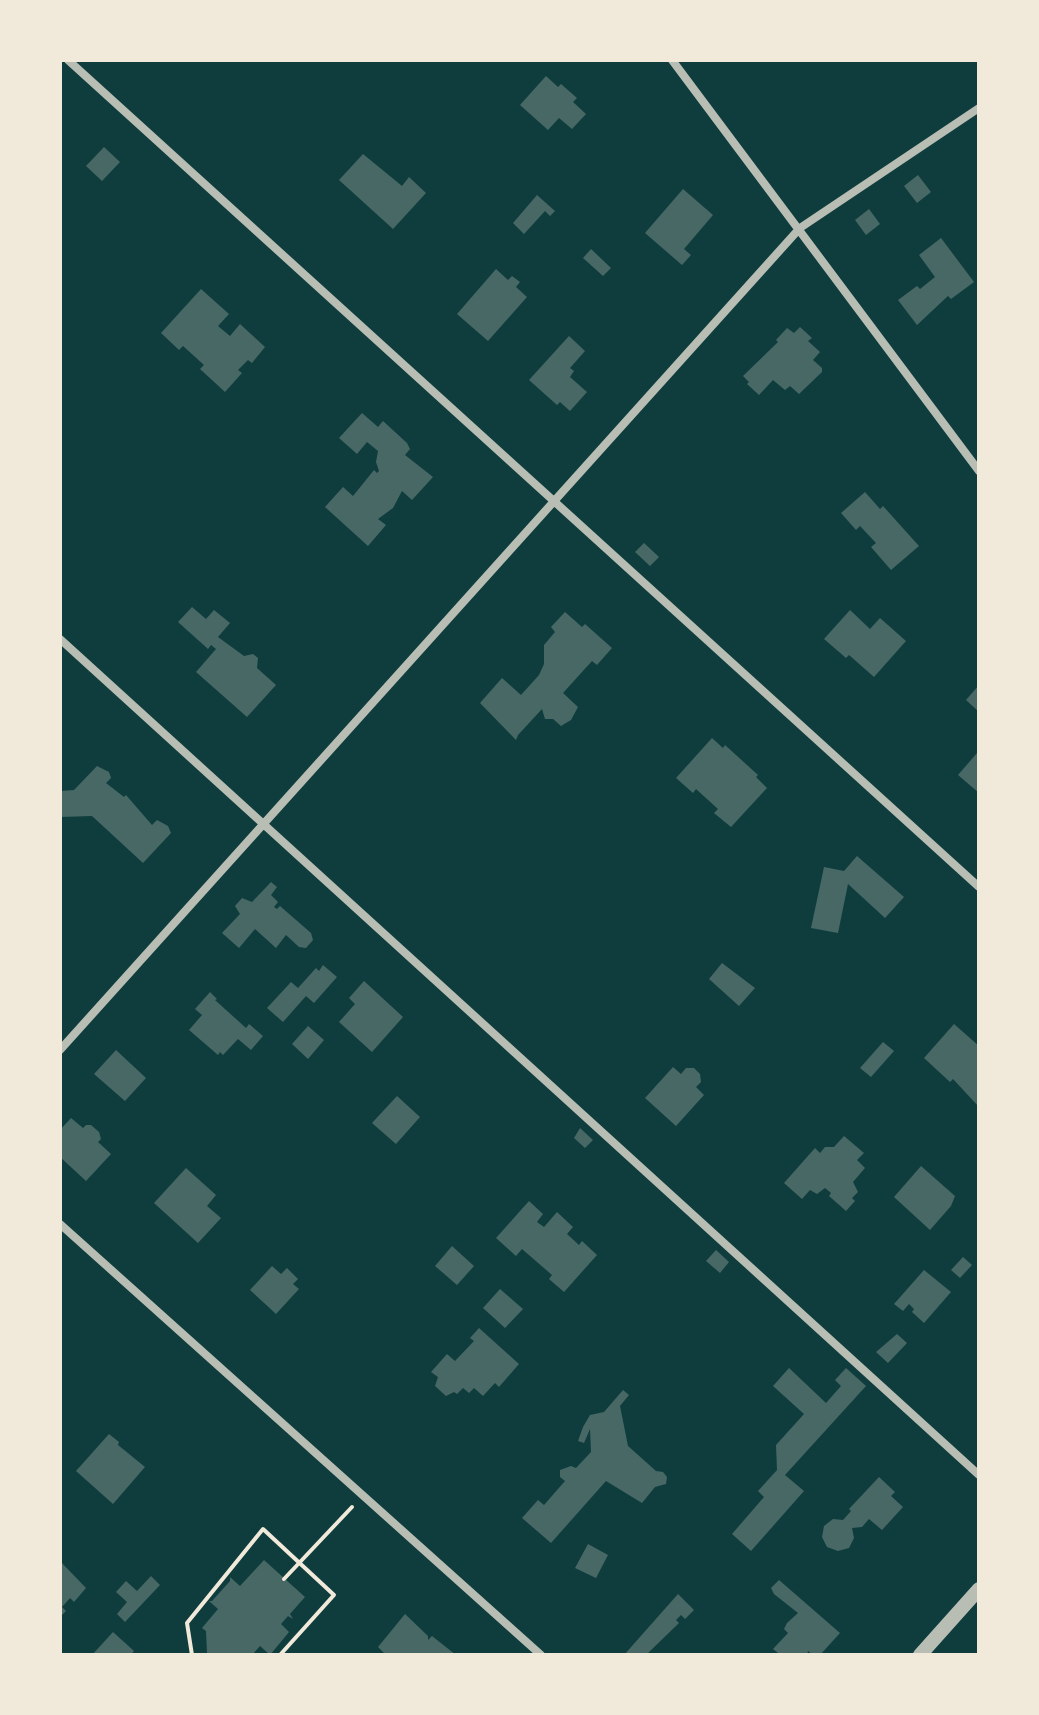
<!DOCTYPE html>
<html>
<head>
<meta charset="utf-8">
<style>
  body { margin:0 }
  #map { position:relative; width:1039px; height:1715px; overflow:hidden; background:#0f3d3e; font-family:Inter,sans-serif }
  canvas { display:block }
  .frame { position:absolute; inset:0; border:62px solid #f1e9da; pointer-events:none }
</style>
</head>
<body>
<div id="map">
<canvas width="1039" height="1715"></canvas>
<div class="frame"></div>
</div>
<script>
const c = document.querySelector('canvas').getContext('2d');
c.lineJoin = 'round';
function fill(path, color) {
  c.fillStyle = color;
  c.fill(path, 'evenodd');
}
function toPath(rows) {
  const path = new Path2D();
  for (const r of rows) {
    path.moveTo(r[0], r[1]);
    for (let i = 2; i < r.length; i += 2) path.lineTo(r[i], r[i + 1]);
  }
  return path;
}
function stroke(path, color, width, dash) {
  c.strokeStyle = color;
  c.lineWidth = width;
  c.lineCap = dash ? 'butt' : 'round';
  c.setLineDash(dash || []);
  c.stroke(path);
}
fill(toPath([
  [546,76,558,87,561,84,577,98,573,102,586,114,572,129,559,118,548,130,520,105],
  [104,147,120,162,102,181,86,166],
  [363,154,402,186,409,177,426,193,393,229,339,180],
  [918,175,931,192,917,203,904,186],
  [683,189,713,215,684,249,691,255,682,265,645,233],
  [537,195,555,211,550,216,545,211,524,234,513,223],
  [869,209,880,224,866,235,855,220],
  [941,238,974,282,951,299,948,296,917,325,898,300,917,286,920,289,935,277,919,255],
  [591,249,611,268,603,276,583,258],
  [496,269,508,280,512,276,520,282,516,287,527,297,488,341,457,314],
  [201,289,229,314,218,326,230,336,240,324,265,347,252,363,248,360,238,370,242,373,225,392,200,369,204,365,183,346,179,350,161,333],
  [800,327,812,338,808,341,820,352,813,360,822,368,822,372,799,394,790,386,785,390,773,380,759,395,747,384,749,382,743,376,778,342,776,340,787,328,794,333],
  [569,336,585,351,570,368,574,371,570,377,587,392,570,411,560,402,557,405,529,380],
  [362,413,378,427,383,421,407,443,410,449,405,455,433,477,412,500,402,491,393,508,378,519,386,525,368,546,325,507,343,487,353,496,374,470,377,473,379,471,376,462,378,451,367,442,357,454,339,438],
  [865,492,880,509,883,506,919,546,891,570,871,547,876,543,860,526,856,530,841,513],
  [644,543,659,557,650,566,635,552],
  [192,607,206,619,214,610,230,623,218,637,244,656,253,654,258,658,257,668,276,685,247,717,196,672,216,649,211,645,208,649,178,622],
  [850,610,870,629,880,618,906,641,874,677,849,655,846,658,824,639],
  [565,612,582,627,585,624,612,648,597,665,592,661,563,693,578,707,571,720,561,726,553,719,545,719,542,709,518,735,516,740,480,703,502,678,521,695,539,675,544,664,544,645,555,632,551,627],
  [979,685,979,712,966,700],
  [712,738,723,748,725,745,758,775,756,777,767,788,731,827,714,813,718,809,696,789,693,793,676,778],
  [977,753,979,754,979,793,958,775],
  [97,766,109,772,111,778,106,783,124,797,126,795,152,825,157,820,168,826,171,833,143,863,92,816,60,817,60,791,74,790],
  [857,856,904,897,885,918,848,884,838,933,811,928,824,867,844,871],
  [271,882,277,887,271,895,278,902,274,907,277,909,280,906,311,933,313,940,306,948,299,947,286,935,276,948,255,929,239,948,222,933,240,914,235,906,242,898,252,902],
  [722,963,755,988,739,1006,709,979],
  [323,965,337,977,314,1003,306,996,283,1022,267,1008,291,982,298,988,316,968,319,971],
  [364,981,403,1017,372,1052,339,1022,355,1004,349,998],
  [210,992,217,999,215,1000,246,1028,249,1024,263,1036,251,1050,238,1039,223,1055,220,1052,218,1055,189,1030,202,1015,195,1009],
  [954,1024,979,1046,979,1107,953,1079,950,1082,924,1058],
  [308,1026,324,1040,308,1059,292,1044],
  [883,1042,894,1051,871,1077,860,1068],
  [116,1050,146,1078,125,1101,94,1074],
  [673,1067,681,1074,686,1068,694,1068,700,1074,701,1082,696,1087,704,1095,676,1126,645,1098],
  [397,1096,420,1117,396,1144,372,1123],
  [71,1118,83,1128,86,1125,91,1125,99,1132,101,1139,98,1142,111,1154,86,1181,60,1157,60,1130],
  [580,1128,593,1140,585,1148,574,1138],
  [844,1136,864,1153,857,1160,865,1168,853,1182,858,1192,852,1198,855,1201,846,1211,829,1196,831,1193,825,1188,817,1194,810,1190,802,1199,784,1183,815,1148,820,1153,825,1147,834,1147],
  [921,1166,955,1196,951,1206,930,1230,894,1197],
  [186,1168,216,1195,207,1206,221,1218,198,1243,154,1203],
  [529,1201,543,1214,537,1222,544,1227,557,1212,573,1227,567,1234,579,1245,582,1241,597,1255,564,1292,549,1279,552,1275,522,1249,516,1256,496,1238],
  [452,1246,474,1266,457,1285,435,1266],
  [716,1250,729,1262,720,1273,706,1261],
  [963,1257,972,1265,960,1278,951,1270],
  [272,1266,281,1274,287,1268,298,1279,293,1284,299,1289,276,1314,250,1290],
  [924,1270,951,1292,924,1323,912,1312,914,1309,909,1304,903,1311,894,1304],
  [500,1289,523,1309,505,1328,483,1308],
  [479,1328,519,1364,499,1387,495,1383,483,1396,474,1388,469,1393,463,1388,457,1394,454,1392,446,1396,435,1386,438,1377,431,1372,447,1354,455,1361,474,1341,470,1338],
  [897,1334,907,1343,888,1363,876,1352],
  [789,1368,826,1403,841,1386,835,1380,846,1368,866,1386,785,1475,804,1491,751,1551,732,1534,764,1497,758,1491,777,1470,776,1445,804,1414,773,1386],
  [623,1390,629,1395,620,1406,628,1446,656,1471,663,1472,667,1477,666,1484,655,1487,642,1503,606,1481,551,1543,522,1518,538,1500,544,1505,565,1481,560,1477,560,1470,571,1466,576,1468,591,1452,590,1429,584,1443,578,1441,583,1427,590,1415,604,1412],
  [109,1434,119,1442,118,1445,145,1467,113,1504,76,1471],
  [879,1477,895,1492,891,1496,903,1507,882,1530,869,1519,862,1527,852,1528,854,1538,849,1548,838,1551,827,1547,822,1537,824,1526,833,1519,843,1520,851,1511,849,1509],
  [588,1544,608,1555,596,1578,575,1568],
  [264,1560,305,1597,290,1614,293,1619,288,1616,281,1624,289,1632,270,1655,260,1646,252,1655,210,1655,207,1653,206,1631,202,1628,218,1609,209,1601,212,1601,230,1581,230,1577,240,1586],
  [60,1561,86,1588,74,1602,70,1598,62,1607,66,1611,60,1617],
  [151,1576,160,1585,125,1622,117,1614,127,1602,116,1592,126,1581,137,1591],
  [779,1580,840,1633,820,1655,813,1655,808,1651,807,1655,776,1655,778,1653,773,1649,788,1633,784,1629,787,1623,798,1613,774,1594,771,1588],
  [678,1594,694,1610,685,1619,681,1615,676,1620,679,1623,646,1655,624,1655],
  [405,1614,428,1636,428,1640,432,1636,456,1655,386,1655,378,1647],
  [113,1632,134,1651,131,1655,92,1655]
]), '#486865');
stroke(toPath([
  [284,1579,352,1507],
  [192,1655,187,1623,263,1529,334,1595,280,1655]
]), '#f1e9da', 4);
stroke(toPath([
  [68,60,979,887],
  [672,60,979,471],
  [60,639,979,1475],
  [60,1050,800,228,979,108],
  [60,1224,541,1655]
]), '#b8beb3', 8);
stroke(toPath([
  [920,1655,979,1589]
]), '#b8beb3', 14);
</script>
</body>
</html>
